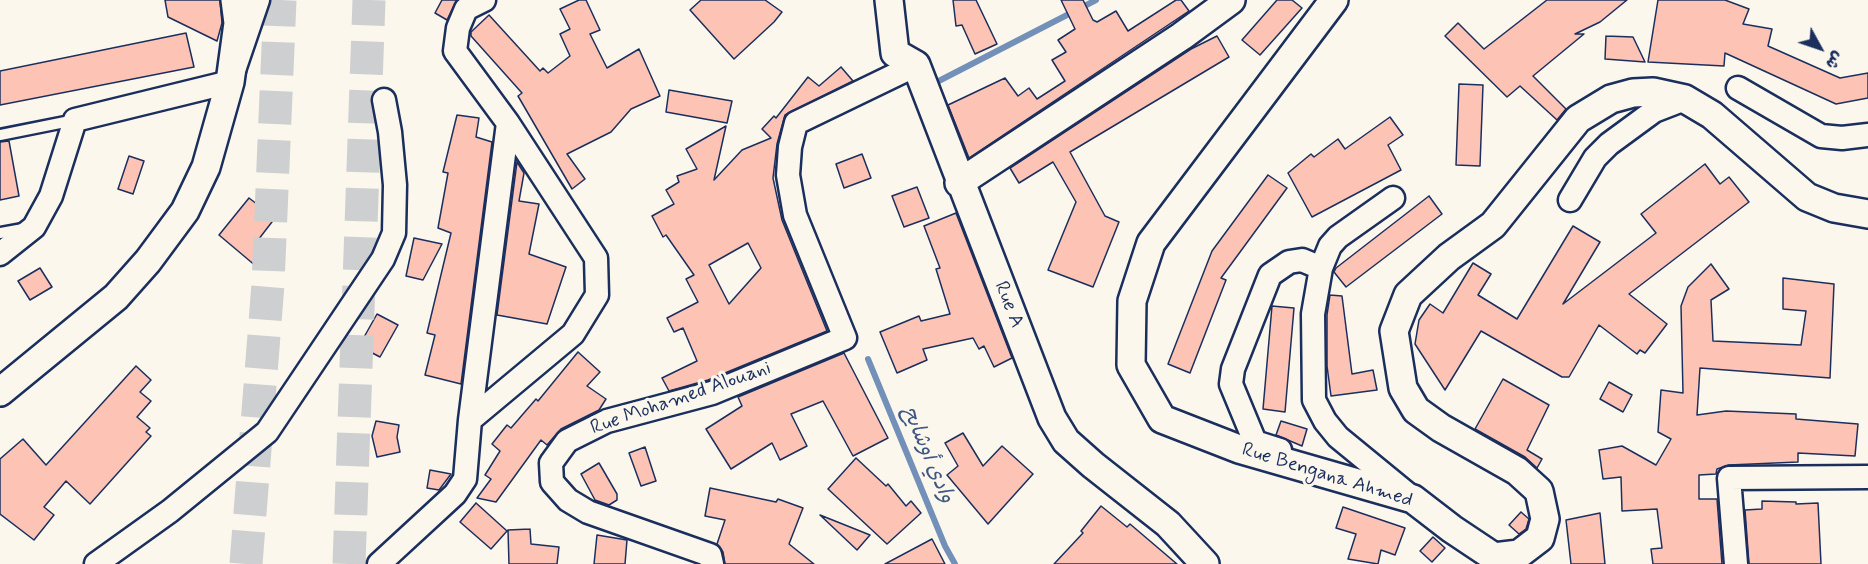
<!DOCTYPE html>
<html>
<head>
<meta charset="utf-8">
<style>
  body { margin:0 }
  #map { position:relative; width:1868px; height:564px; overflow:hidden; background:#fbf7ec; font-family:Mynerve,"Playpen Sans Arabic",sans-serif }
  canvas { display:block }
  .north { position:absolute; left:1790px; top:18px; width:60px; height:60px; -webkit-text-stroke:4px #fbf7ec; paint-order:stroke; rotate:130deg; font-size:16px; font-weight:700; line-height:24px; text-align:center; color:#1b2f5e }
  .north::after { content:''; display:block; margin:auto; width:21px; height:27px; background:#1b2f5e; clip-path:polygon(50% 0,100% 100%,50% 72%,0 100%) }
</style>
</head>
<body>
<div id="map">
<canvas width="1868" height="564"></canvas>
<div class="north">ش</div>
</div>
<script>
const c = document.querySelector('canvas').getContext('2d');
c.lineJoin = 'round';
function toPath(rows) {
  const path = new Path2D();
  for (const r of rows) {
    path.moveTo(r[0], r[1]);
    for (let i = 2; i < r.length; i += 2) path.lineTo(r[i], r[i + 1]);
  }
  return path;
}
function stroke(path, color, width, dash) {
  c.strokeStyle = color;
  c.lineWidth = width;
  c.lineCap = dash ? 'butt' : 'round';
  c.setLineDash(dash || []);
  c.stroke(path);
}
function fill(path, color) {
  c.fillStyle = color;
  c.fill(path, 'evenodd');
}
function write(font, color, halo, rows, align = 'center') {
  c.font = font + ' Mynerve,"Playpen Sans Arabic",sans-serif';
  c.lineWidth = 6;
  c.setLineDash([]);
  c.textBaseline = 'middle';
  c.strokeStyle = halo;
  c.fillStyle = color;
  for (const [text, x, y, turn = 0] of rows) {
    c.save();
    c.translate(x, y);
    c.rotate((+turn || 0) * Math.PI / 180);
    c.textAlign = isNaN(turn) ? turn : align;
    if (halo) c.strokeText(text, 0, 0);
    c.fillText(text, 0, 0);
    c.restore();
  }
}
stroke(toPath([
  [931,85,1096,0],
  [868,359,945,546,955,564]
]), '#7390b9', 6);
const building = toPath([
  [165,0,220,0,222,23,217,41,168,17,165,0],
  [442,0,457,0,447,20,435,13,442,0],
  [579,0,586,0,600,30,590,34,607,68,639,49,660,96,631,109,611,132,567,154,585,179,572,189,518,96,522,93,471,36,471,32,489,15,540,71,543,68,548,73,570,56,560,34,570,29,560,9,579,0],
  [701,0,765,0,782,12,774,22,734,59,690,10,701,0],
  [953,0,976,0,997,44,975,54,962,25,956,26,953,0],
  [1061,0,1083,0,1093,20,1097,22,1116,11,1128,31,1176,0,1181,0,1189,11,969,158,948,105,1005,78,1018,96,1029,88,1037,99,1065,81,1052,60,1066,52,1058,40,1075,29,1061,0],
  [1277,0,1292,0,1302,8,1260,55,1242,40,1277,0],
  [1547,0,1627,0,1600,22,1575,34,1584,34,1533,76,1566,109,1557,120,1520,86,1507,97,1445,36,1458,23,1484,49,1547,0],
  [1658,0,1725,0,1749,9,1743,24,1772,29,1768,46,1840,78,1868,73,1868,98,1836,104,1725,53,1724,66,1648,62,1658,0],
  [186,33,194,67,0,105,0,71,186,33],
  [1217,36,1229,57,1070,152,1105,216,1119,222,1093,287,1048,270,1076,202,1053,162,1019,183,1010,168,1191,49,1217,36],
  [1606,36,1633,37,1645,62,1605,59,1606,36],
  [841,67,853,81,785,115,777,144,773,178,782,220,827,331,708,380,669,391,662,378,697,361,683,328,674,332,667,318,698,302,686,279,694,275,666,235,663,237,652,216,674,204,666,190,679,182,677,176,697,169,686,149,726,126,714,180,742,150,771,138,762,129,774,116,776,118,808,77,819,86,841,67],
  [748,243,761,268,729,304,709,265,748,243],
  [1459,84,1483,85,1480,166,1456,165,1459,84],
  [669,90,732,101,727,123,666,112,669,90],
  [457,115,479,118,476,137,492,142,461,384,425,375,435,335,427,333,451,233,438,228,448,173,443,172,457,115],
  [1390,117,1403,135,1388,145,1401,170,1312,217,1288,173,1311,154,1314,157,1338,139,1345,149,1390,117],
  [9,141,19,196,0,200,0,142,9,141],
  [862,154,871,178,844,188,836,164,862,154],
  [129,156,144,161,133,194,118,189,129,156],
  [517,162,524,173,519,201,539,204,529,254,566,267,547,324,497,315,517,162],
  [1705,164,1720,184,1729,177,1749,202,1629,294,1667,324,1645,353,1640,350,1637,354,1599,325,1569,377,1562,377,1481,331,1445,390,1415,344,1419,320,1430,304,1443,313,1473,263,1491,274,1478,295,1517,319,1573,226,1600,242,1563,304,1656,233,1641,214,1705,164],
  [1268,175,1287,188,1221,278,1226,280,1190,373,1168,364,1212,251,1268,175],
  [917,187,929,218,904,227,892,196,917,187],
  [1429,196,1442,214,1346,287,1334,272,1336,268,1429,196],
  [249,198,275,218,255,244,268,254,257,267,219,235,249,198],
  [956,213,1012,358,994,367,984,346,979,349,973,338,923,349,927,360,897,373,880,332,919,316,921,321,950,314,936,269,940,268,924,226,956,213],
  [414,238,442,244,423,280,406,276,414,238],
  [1711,264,1729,289,1711,300,1713,341,1801,345,1806,311,1783,309,1783,278,1834,284,1830,378,1700,368,1697,415,1726,411,1796,414,1796,419,1858,424,1855,456,1798,453,1798,462,1729,465,1717,469,1716,474,1699,475,1699,499,1717,499,1722,564,1653,564,1651,549,1662,548,1657,509,1622,511,1621,477,1603,479,1599,450,1622,446,1656,465,1671,439,1658,432,1661,390,1683,393,1681,306,1688,287,1711,264],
  [40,268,52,287,30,300,18,281,40,268],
  [1330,295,1342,296,1352,374,1373,370,1377,390,1331,396,1327,366,1327,315,1330,295],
  [1272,306,1294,308,1285,412,1263,409,1272,306],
  [377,314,398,325,380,357,359,346,377,314],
  [578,352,600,372,587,386,606,399,599,410,561,429,547,445,541,440,496,502,477,498,491,479,485,475,500,451,492,444,507,425,511,428,536,399,538,401,578,352],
  [844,353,888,438,853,456,823,401,791,414,807,446,780,460,772,443,731,469,706,429,742,406,738,397,844,353],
  [136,366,151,380,140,392,151,401,137,417,150,428,146,432,151,436,90,504,66,481,44,507,54,515,34,540,0,514,0,459,23,439,46,465,136,366],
  [1503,379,1549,405,1527,450,1542,459,1537,468,1525,457,1475,429,1503,379],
  [1609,382,1632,395,1623,412,1600,399,1609,382],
  [376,421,399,425,397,437,400,452,377,457,372,436,376,421],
  [1281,421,1307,429,1302,446,1276,435,1281,421],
  [963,433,983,466,1002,446,1033,474,988,524,947,475,958,466,945,443,963,433],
  [645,447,656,481,641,486,629,453,645,447],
  [856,458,886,486,888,484,906,506,911,501,921,513,887,544,828,489,856,458],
  [599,463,617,494,617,500,609,505,595,500,581,474,599,463],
  [430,470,451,474,439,490,427,488,430,470],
  [710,488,776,502,778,499,803,508,789,544,814,564,725,564,723,552,717,544,725,520,705,516,710,488],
  [1762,501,1796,502,1796,504,1818,503,1821,564,1749,564,1745,510,1762,509,1762,501],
  [476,503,507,531,491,549,460,522,476,503],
  [1101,506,1127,527,1130,524,1177,564,1054,564,1083,533,1081,531,1101,506],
  [1343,507,1405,528,1395,555,1381,550,1378,564,1348,559,1356,534,1336,528,1343,507],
  [1521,512,1529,519,1526,529,1519,534,1509,525,1521,512],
  [1600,513,1605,564,1571,564,1566,520,1600,513],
  [820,515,870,535,857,550,820,515],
  [530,529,531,544,559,547,557,564,509,564,508,530,530,529],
  [597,535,627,540,625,564,594,564,597,535],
  [1433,537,1445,548,1432,562,1420,551,1433,537],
  [932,539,945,564,885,564,932,539]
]);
fill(building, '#fdc3b5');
stroke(building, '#1b2f5e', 1.5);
stroke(toPath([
  [246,564,268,284,280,0],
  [349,564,369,0]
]), '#cecfd0', 33, [33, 16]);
const service = toPath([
  [0,135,75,120],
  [0,233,23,229]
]);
const minor = toPath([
  [1738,88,1821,136,1842,138,1868,135],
  [1393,198,1338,237,1330,246,1321,268,1313,314,1314,400,1325,421,1338,437,1410,496],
  [1570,200,1595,158,1609,144,1654,111,1685,99],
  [0,254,34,227,51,196,75,120,230,82,258,0],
  [470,420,508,123],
  [1280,450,1255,442,1231,384,1233,369,1270,275,1289,262,1302,260,1321,268],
  [96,564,170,511,267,432,383,259,394,233,395,185,390,132,384,100],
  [379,564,455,494,465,479,470,420,573,334,597,295,596,258,508,123,455,51,458,28,466,9,484,0],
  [712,564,710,555,588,512,568,500,552,482,551,463,567,441,607,421,712,393,845,338,795,215,788,175,790,147,796,123,916,65],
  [1736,564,1729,478,1868,477]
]);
const tertiary = toPath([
  [889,0,895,53,916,65,1052,418,1066,441,1093,465,1168,524,1205,564],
  [1334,0,1151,243,1132,301,1131,365,1162,419,1239,449,1413,499,1452,529,1494,557,1519,554,1540,538,1545,519,1539,491,1517,471,1441,428,1416,410,1403,388,1394,331,1408,295,1449,257,1493,225,1578,119,1611,99,1633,93,1653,92,1685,99,1712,115,1807,197,1834,208,1868,214],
  [959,183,1182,36,1231,0],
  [0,392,116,297,148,261,185,211,206,167,230,82,238,23,235,0]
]);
stroke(service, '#1b2f5e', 15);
stroke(minor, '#1b2f5e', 27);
stroke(tertiary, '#1b2f5e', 32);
stroke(service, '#fbf7ec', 10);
stroke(minor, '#fbf7ec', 22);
stroke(tertiary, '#fbf7ec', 27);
write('20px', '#1b2f5e', '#fbf7ec', [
  ["Rue A",1008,305,68],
  ["Rue Mohamed Alouani",681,399,-19],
  ["Rue Bengana Ahmed",1327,476,17]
]);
write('italic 21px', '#405784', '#fbf7ec', [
  ["وادي أوشايح",927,455,67]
]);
</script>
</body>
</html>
